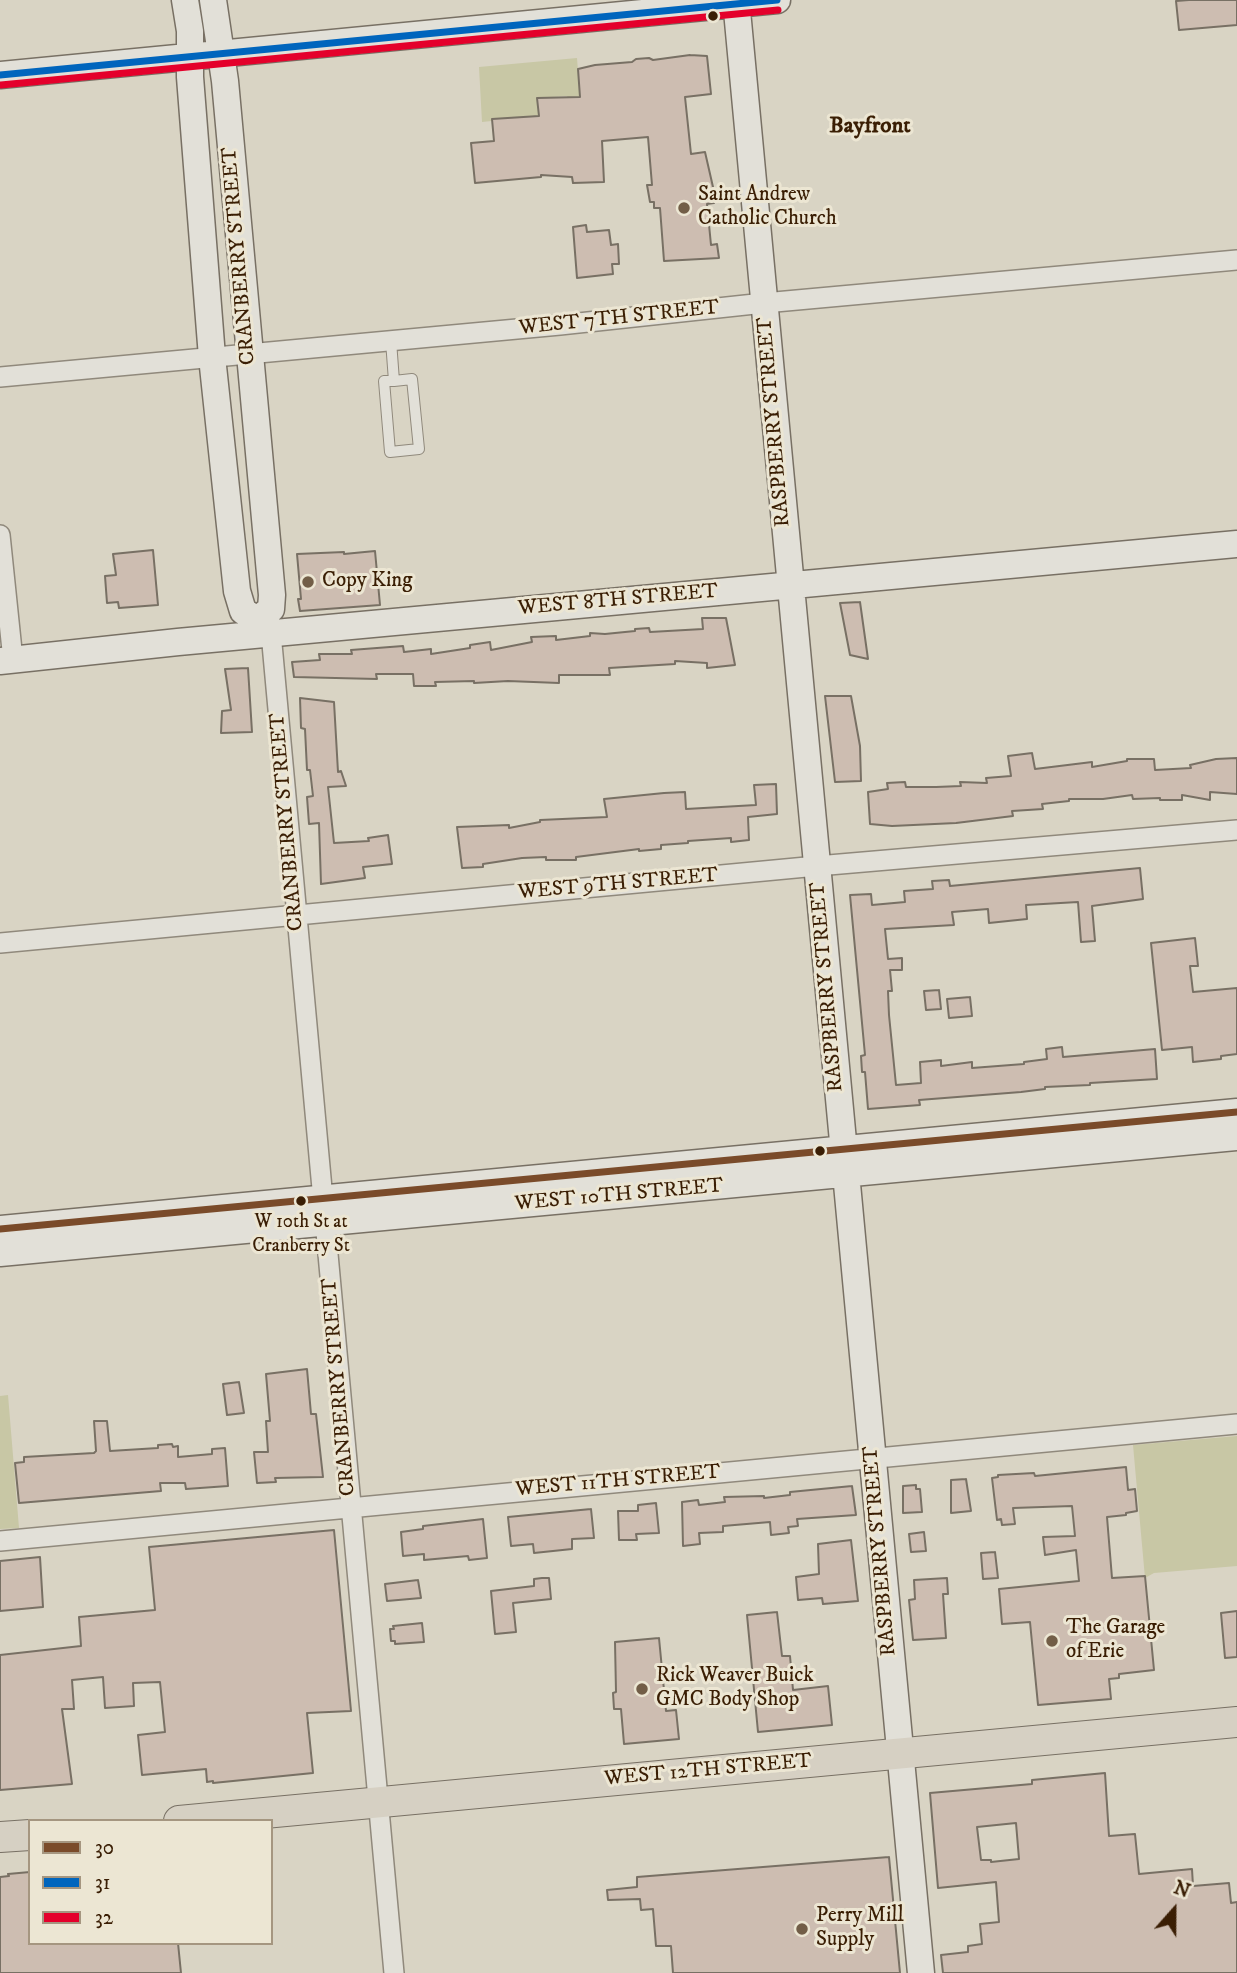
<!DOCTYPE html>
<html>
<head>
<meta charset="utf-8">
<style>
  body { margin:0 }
  #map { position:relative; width:1237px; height:1973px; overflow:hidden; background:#d9d4c4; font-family:"IM FELL DW Pica",serif }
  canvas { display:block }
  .legend { position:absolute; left:28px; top:1819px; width:245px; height:126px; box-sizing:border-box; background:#ece6d3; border:2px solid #a59680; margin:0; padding:9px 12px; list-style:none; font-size:21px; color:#3a1e04 }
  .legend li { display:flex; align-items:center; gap:14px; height:35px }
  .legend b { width:35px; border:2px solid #a59680 }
  .north { position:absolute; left:1139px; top:1875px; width:70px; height:70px; -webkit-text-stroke:5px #ece6d3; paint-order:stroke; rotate:21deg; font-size:19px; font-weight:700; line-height:28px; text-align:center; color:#3a1e04 }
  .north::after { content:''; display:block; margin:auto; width:24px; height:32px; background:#3a1e04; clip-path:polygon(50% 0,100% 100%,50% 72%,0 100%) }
</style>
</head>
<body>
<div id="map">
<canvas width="1237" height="1973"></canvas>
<ul class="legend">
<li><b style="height:9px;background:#7a4b2a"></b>30</li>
<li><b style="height:9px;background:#0065bd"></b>31</li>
<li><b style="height:9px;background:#e4002b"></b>32</li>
</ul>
<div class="north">N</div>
</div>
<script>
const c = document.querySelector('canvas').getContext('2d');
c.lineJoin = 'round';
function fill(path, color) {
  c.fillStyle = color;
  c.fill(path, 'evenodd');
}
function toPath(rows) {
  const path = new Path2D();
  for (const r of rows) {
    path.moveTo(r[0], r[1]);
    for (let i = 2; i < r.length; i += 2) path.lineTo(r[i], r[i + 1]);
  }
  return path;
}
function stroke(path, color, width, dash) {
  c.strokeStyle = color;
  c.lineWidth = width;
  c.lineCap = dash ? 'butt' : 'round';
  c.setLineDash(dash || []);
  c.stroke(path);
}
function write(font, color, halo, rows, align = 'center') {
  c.font = font + ' "IM FELL DW Pica",serif';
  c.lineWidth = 6;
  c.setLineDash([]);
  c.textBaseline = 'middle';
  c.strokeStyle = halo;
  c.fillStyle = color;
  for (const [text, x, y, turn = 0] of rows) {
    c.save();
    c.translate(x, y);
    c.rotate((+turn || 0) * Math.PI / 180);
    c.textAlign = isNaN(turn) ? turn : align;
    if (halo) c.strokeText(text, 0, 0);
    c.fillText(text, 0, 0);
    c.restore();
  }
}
fill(toPath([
  [577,58,580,98,571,130,567,96,537,98,539,116,482,122,479,67],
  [8,1395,19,1528,0,1529,0,1396],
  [1237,1436,1237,1566,1154,1573,1145,1578,1133,1445]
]), '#c8c7a5');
const building = toPath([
  [1189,0,1237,0,1237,25,1179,30,1176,1,1189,0],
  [690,55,707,56,711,94,685,97,691,154,705,152,713,187,714,203,707,204,711,245,717,244,719,258,664,261,660,208,654,208,654,202,650,202,647,185,652,185,648,137,602,141,604,182,573,183,572,177,541,175,541,177,475,183,471,143,494,141,492,119,539,116,537,98,580,97,578,69,595,65,632,62,636,59,649,58,653,60,690,55],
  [586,225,587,232,609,230,611,245,618,244,619,264,612,264,613,274,577,278,573,227,586,225],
  [153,550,158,605,119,608,118,602,107,603,105,576,116,575,113,554,153,550],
  [375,551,380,605,300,611,298,599,301,599,297,554,344,552,344,554,375,551],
  [860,602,868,659,850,655,840,603,860,602],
  [702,618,726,618,735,665,707,668,707,663,675,661,675,664,609,668,610,675,559,675,559,683,508,681,474,683,474,681,435,682,436,686,414,686,413,674,376,674,377,679,294,677,292,662,320,660,319,654,352,654,351,650,403,646,404,652,431,649,431,654,470,648,470,645,490,642,491,650,532,642,531,637,556,636,556,640,590,636,590,633,605,634,635,631,635,629,649,628,650,632,703,629,702,618],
  [248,668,252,732,221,733,222,711,231,710,225,669,248,668],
  [825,696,851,696,860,746,861,781,835,782,825,696],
  [300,698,334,702,338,772,341,771,346,786,328,787,334,843,369,841,368,838,388,835,392,864,363,867,365,878,321,884,319,823,309,824,307,797,313,796,310,770,307,770,305,729,301,728,300,698],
  [1032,753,1035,769,1092,762,1092,767,1127,761,1127,759,1154,759,1155,770,1191,768,1190,765,1216,759,1237,758,1237,794,1210,792,1210,800,1182,795,1182,800,1160,800,1160,798,1133,799,1132,795,1103,799,1069,799,1069,801,1042,804,1043,809,1012,811,1013,816,956,823,892,826,870,824,868,792,888,789,887,783,905,782,906,787,936,787,961,786,960,782,987,783,986,778,1011,776,1008,756,1032,753],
  [776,784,777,814,748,817,749,840,731,842,731,838,688,841,688,843,661,845,661,849,639,851,639,849,576,857,576,860,546,860,546,857,522,858,483,864,483,867,462,868,457,827,509,825,509,828,540,822,540,820,607,817,604,799,664,793,685,792,686,809,756,805,754,785,776,784],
  [1140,868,1143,899,1092,906,1095,941,1081,942,1078,902,1026,905,1027,919,989,923,988,909,952,912,954,925,885,929,888,959,902,958,902,970,890,970,892,991,888,991,889,1015,896,1085,921,1083,920,1062,941,1060,941,1066,972,1062,972,1068,1024,1064,1024,1062,1047,1059,1046,1049,1062,1047,1063,1057,1155,1049,1157,1079,1090,1083,1090,1085,1045,1087,1045,1089,1021,1092,919,1100,920,1105,868,1109,865,1072,862,1072,861,1056,865,1055,850,895,871,894,872,905,905,902,904,891,933,889,932,881,949,880,950,886,1140,868],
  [1195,938,1198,966,1190,966,1193,992,1237,988,1237,1054,1221,1056,1221,1059,1193,1062,1192,1047,1162,1050,1151,943,1195,938],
  [939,990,941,1009,926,1010,924,991,939,990],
  [970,997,972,1016,949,1018,947,999,970,997],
  [307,1369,311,1414,316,1414,323,1477,275,1478,276,1482,257,1483,254,1452,268,1452,266,1421,270,1421,266,1374,307,1369],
  [239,1382,244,1413,227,1415,223,1384,239,1382],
  [94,1421,107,1421,110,1451,158,1448,158,1445,172,1444,173,1447,178,1446,178,1457,212,1454,212,1449,225,1448,228,1486,186,1489,185,1483,160,1483,161,1491,19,1503,15,1463,24,1462,24,1457,94,1453,96,1451,94,1421],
  [1126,1467,1128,1490,1135,1489,1137,1511,1126,1513,1126,1515,1107,1517,1112,1578,1145,1576,1154,1670,1119,1674,1119,1678,1109,1679,1111,1699,1038,1705,1030,1622,1002,1624,999,1589,1079,1581,1076,1550,1045,1555,1043,1537,1075,1536,1072,1506,1013,1508,1015,1524,1002,1525,1001,1519,997,1520,992,1478,998,1477,998,1475,1034,1473,1035,1476,1126,1467],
  [966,1479,971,1511,951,1513,951,1480,966,1479],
  [916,1485,916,1489,920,1489,922,1512,903,1513,903,1486,916,1485],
  [852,1486,856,1515,797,1519,798,1526,788,1527,789,1533,771,1535,770,1522,723,1526,723,1532,699,1533,700,1544,683,1546,682,1502,698,1500,699,1505,725,1502,724,1497,764,1496,764,1498,790,1495,790,1492,852,1486],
  [656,1503,659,1533,636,1534,637,1540,619,1540,618,1511,638,1511,638,1505,656,1503],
  [591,1509,594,1538,572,1539,572,1549,534,1553,533,1544,511,1546,508,1517,591,1509],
  [483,1519,487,1558,469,1560,468,1556,424,1560,424,1554,403,1556,401,1532,423,1529,423,1526,483,1519],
  [334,1530,351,1711,307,1713,313,1773,213,1783,213,1781,207,1782,206,1769,142,1775,138,1735,165,1732,160,1682,133,1683,134,1706,105,1708,103,1677,72,1680,74,1709,62,1709,72,1784,0,1790,0,1655,81,1646,79,1617,155,1610,149,1547,334,1530],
  [924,1532,926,1551,911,1552,909,1534,924,1532],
  [851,1540,858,1601,823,1604,822,1598,798,1600,796,1577,819,1574,818,1544,851,1540],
  [995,1552,998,1578,983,1579,981,1553,995,1552],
  [40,1557,43,1607,0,1611,0,1561,40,1557],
  [542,1578,549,1578,551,1599,513,1603,516,1632,495,1634,491,1591,534,1586,534,1579,542,1578],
  [947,1578,948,1594,943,1594,946,1638,913,1640,909,1600,915,1599,914,1580,947,1578],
  [418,1580,421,1598,387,1601,385,1584,418,1580],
  [1237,1611,1237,1657,1225,1658,1221,1613,1237,1611],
  [777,1612,782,1656,790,1656,793,1690,828,1686,832,1725,758,1732,747,1615,777,1612],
  [422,1623,424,1642,395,1644,395,1641,391,1641,390,1629,394,1629,393,1626,422,1623],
  [659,1638,666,1711,676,1710,679,1739,624,1744,621,1709,614,1709,613,1693,616,1692,615,1642,659,1638],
  [1105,1773,1109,1836,1135,1834,1139,1874,1192,1869,1193,1886,1229,1883,1231,1903,1237,1902,1237,1973,943,1973,941,1955,968,1952,968,1946,982,1944,980,1924,999,1922,996,1882,938,1888,930,1793,1032,1784,1032,1780,1105,1773],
  [1016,1823,1019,1859,991,1862,991,1860,981,1860,977,1827,1016,1823],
  [889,1857,900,1973,673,1973,671,1946,656,1946,653,1909,641,1910,640,1899,608,1900,607,1890,637,1887,637,1877,889,1857],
  [30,1872,30,1943,178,1943,181,1973,0,1973,0,1877,9,1876,8,1874,30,1872]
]);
fill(building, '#cdbdb1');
stroke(building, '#787064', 2);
const lane = toPath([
  [391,341,394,381,412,379,419,449,390,452,384,381,394,381]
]);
const street = toPath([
  [0,377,560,325,764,303,1237,260],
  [0,535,13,660],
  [271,633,394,1973],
  [0,943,817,866,1237,830],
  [0,1541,1237,1424]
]);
const secondary = toPath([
  [185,0,190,31,190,77,212,357,237,591,243,611,257,620,271,609,272,595,225,81,213,0],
  [736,0,921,1973],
  [0,75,777,0],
  [0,661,178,642,1237,544],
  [0,1229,1237,1112],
  [0,1253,1237,1137]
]);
const primary = toPath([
  [179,1821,1237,1722],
  [0,1837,30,1835]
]);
stroke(lane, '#90897c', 12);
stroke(street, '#90897c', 22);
stroke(secondary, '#787064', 29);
stroke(primary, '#787064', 32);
stroke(lane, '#e2e0d8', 10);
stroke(street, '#e2e0d8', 19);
stroke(secondary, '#e2e0d8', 26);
stroke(primary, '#d6d0c3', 30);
stroke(toPath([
  [0,1229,1237,1112]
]), '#7a4b2a', 7);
stroke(toPath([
  [0,75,777,0]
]), '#0065bd', 7);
stroke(toPath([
  [1,85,778,10]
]), '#e4002b', 7);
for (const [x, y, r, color] of [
  [713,16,6,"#3a1e04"],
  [684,208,7,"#725e47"],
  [308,582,7,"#725e47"],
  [820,1151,6,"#3a1e04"],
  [301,1201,6,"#3a1e04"],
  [1052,1641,7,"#725e47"],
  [642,1689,7,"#725e47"],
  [802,1929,7,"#725e47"]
]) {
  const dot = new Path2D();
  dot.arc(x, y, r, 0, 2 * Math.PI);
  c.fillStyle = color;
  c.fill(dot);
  stroke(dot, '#ece6d3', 2.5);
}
write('19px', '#3a1e04', '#ece6d3', [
  ["W 10th St at",301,1223],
  ["Cranberry St",301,1247]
]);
write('21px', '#3a1e04', '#ece6d3', [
  ["Saint Andrew",698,196],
  ["Catholic Church",698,220],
  ["Copy King",322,582],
  ["The Garage",1066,1629],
  ["of Erie",1066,1653],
  ["Rick Weaver Buick",656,1677],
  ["GMC Body Shop",656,1701],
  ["Perry Mill",816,1917],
  ["Supply",816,1941]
], 'left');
write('21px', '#3a1e04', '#ece6d3', [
  ["CRANBERRY STREET",240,256,-95],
  ["WEST 7TH STREET",619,319,-6],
  ["RASPBERRY STREET",775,422,-95],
  ["WEST 8TH STREET",618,601,-5],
  ["CRANBERRY STREET",288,822,-95],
  ["WEST 9TH STREET",618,885,-5],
  ["RASPBERRY STREET",828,987,-95],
  ["WEST 10TH STREET",619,1196,-5],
  ["CRANBERRY STREET",340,1387,-95],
  ["WEST 11TH STREET",618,1482,-5],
  ["RASPBERRY STREET",881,1551,-95],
  ["WEST 12TH STREET",708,1771,-5]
]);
write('bold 23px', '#3a1e04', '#ece6d3', [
  ["Bayfront",870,127]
]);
</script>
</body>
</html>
